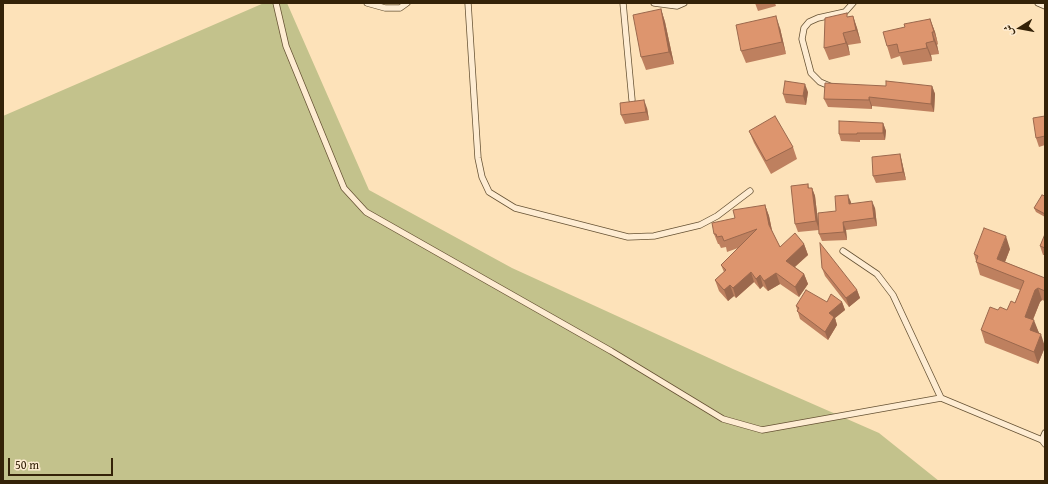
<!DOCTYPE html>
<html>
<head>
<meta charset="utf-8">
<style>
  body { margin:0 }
  #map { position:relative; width:1048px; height:484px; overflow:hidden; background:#fde2b9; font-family:"Gentium Book Plus",Amiri,serif }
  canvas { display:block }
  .frame { position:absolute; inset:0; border:4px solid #342208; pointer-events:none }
  .north { position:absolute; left:1000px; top:8px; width:40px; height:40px; -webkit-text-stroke:3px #feecd2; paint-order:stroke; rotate:259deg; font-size:11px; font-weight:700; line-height:16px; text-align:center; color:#342208 }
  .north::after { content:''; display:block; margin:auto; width:14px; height:18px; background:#342208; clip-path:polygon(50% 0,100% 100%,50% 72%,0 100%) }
  .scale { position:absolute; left:8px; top:458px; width:105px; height:18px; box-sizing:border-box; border:2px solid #342208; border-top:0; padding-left:5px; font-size:12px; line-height:14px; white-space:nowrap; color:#342208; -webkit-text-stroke:3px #feecd2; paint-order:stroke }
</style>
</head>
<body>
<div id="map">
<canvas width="1048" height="484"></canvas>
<div class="frame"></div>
<div class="north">ش</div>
<div class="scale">50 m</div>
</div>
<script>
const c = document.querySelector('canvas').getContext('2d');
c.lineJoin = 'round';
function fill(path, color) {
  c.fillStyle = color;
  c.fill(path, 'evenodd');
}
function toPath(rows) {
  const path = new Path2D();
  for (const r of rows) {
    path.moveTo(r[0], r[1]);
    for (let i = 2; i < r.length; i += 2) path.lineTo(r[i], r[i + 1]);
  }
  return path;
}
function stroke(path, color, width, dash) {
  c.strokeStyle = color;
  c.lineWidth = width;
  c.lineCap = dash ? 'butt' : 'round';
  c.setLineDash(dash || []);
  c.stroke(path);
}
fill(toPath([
  [264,3,287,3,369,190,512,268,733,369,879,433,939,481,3,481,3,116]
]), '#c3c28c');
const service = toPath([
  [276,3,286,46,344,188,366,212,611,351,723,419,762,430,941,398,1042,440,1045,444],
  [367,3,385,8,400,8,407,3],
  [468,3,478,158,482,177,489,192,515,208,628,237,654,236,700,225,717,216,750,191],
  [623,3,632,100],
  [654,3,677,6,684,3],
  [1038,3,1045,6],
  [832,87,820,82,811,73,802,39,804,28,809,22,818,18,845,12,853,3],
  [843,251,877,274,893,295,941,398],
  [1042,440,1045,433]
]);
stroke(service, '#665234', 7);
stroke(service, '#feecd2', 5.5);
fill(toPath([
  [755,3,775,3,776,6,758,11],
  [661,9,665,22,674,64,646,70,641,57],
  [853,16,857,28,861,43,848,45,850,55,829,60,824,48,848,17],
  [930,19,935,32,938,44,937,45,939,54,931,55,932,61,903,65,900,56,891,59,887,46,905,27],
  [780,28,786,54,746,63,741,51],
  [886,86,932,86,935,94,934,112,872,106,872,109,828,107,824,99],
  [808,92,806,105,786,103,783,94],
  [647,108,649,120,625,124,621,115],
  [1045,116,1045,145,1039,147,1036,138],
  [883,123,886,131,885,140,860,140,860,142,841,141,839,134],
  [749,131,793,147,797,159,771,174,754,143],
  [900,154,902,162,906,180,876,183,873,176],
  [808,184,809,188,812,188,815,196,819,230,798,232,795,224],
  [1045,196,1045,217,1036,212,1034,208],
  [851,202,851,204,875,208,877,226,846,230,847,240,822,241,819,234,836,211],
  [765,205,769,216,772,231,780,247,804,244,808,255,795,267,804,274,808,284,799,297,780,284,768,291,763,286,760,289,754,282,736,298,734,296,728,301,719,291,715,280,724,272,721,265,738,248,727,252,726,247,721,248,719,244,718,244,714,234,735,218],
  [1045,235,1045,255,1043,255,1040,246],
  [1010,249,1005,262,1045,278,1045,301,1042,300,1040,302,1033,320,1039,333,1038,333,1045,346,1045,347,1038,364,985,343,981,330,998,310,1007,310,1015,303,1020,290,980,275,974,254],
  [822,268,857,290,860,298,849,307,825,276],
  [827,302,842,302,845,310,835,318,837,325,828,340,800,319,796,306]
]), '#be805f');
fill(toPath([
  [661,9,665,22,674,64,669,52],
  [776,16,780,28,786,54,782,42],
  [853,16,857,28,861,43,856,30],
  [930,19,935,32,938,44,934,32],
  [932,32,937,45,939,54,934,41],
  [843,33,848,45,850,55,846,43],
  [926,43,931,55,932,61,927,48],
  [805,84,808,92,806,105,803,96],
  [932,86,935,94,934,112,931,104],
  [869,97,872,106,872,109,869,100],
  [644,100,647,108,649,120,646,112],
  [883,123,886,131,885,140,883,133],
  [900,154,902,162,906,180,903,172],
  [812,188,815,196,819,230,816,221],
  [848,195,851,202,852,212,849,204],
  [872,201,875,208,877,226,874,218],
  [765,205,769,216,773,235,769,225],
  [843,222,846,230,847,240,844,232],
  [1006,236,1010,249,1001,272,997,259],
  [804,244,808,255,790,271,786,261],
  [751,272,754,282,736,298,733,288],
  [776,273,780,284,768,291,764,281],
  [804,274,808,284,799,297,795,287],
  [760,275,763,286,760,289,756,279],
  [730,285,734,296,728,301,724,290],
  [1038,288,1042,300,1040,302,1029,329,1025,317,1035,290],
  [857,290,860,298,849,307,846,298],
  [842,302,845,310,835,318,837,325,828,340,825,332,829,313],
  [1034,320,1039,333,1035,342,1030,330],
  [1041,334,1045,347,1038,364,1034,352]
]), '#9b684d');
const building = toPath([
  [661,9,669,52,641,57,633,15,661,9],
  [847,13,847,17,853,16,856,30,843,33,846,43,824,48,825,18,847,13],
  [776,16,782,42,741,51,736,25,776,16],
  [930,19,934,32,932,32,934,41,926,43,927,48,899,53,897,44,887,46,883,32,905,27,904,24,930,19],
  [785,81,805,84,803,96,783,94,785,81],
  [886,81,932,86,931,104,869,97,869,100,824,99,825,83,886,86,886,81],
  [644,100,646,112,621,115,620,103,644,100],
  [775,116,793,147,766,161,749,131,775,116],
  [1045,116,1045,136,1036,138,1033,118,1045,116],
  [839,121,883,123,883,133,857,133,857,134,839,134,839,121],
  [900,154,903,172,873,176,872,157,900,154],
  [808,184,808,188,812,188,816,221,795,224,791,186,808,184],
  [848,195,849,204,872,201,874,218,843,222,844,232,819,234,818,213,836,211,835,196,848,195],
  [1042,195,1045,196,1045,214,1034,208,1042,195],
  [765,205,769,225,780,247,795,233,804,244,786,261,804,274,795,287,776,273,764,281,760,275,756,279,751,272,733,288,730,285,724,290,715,280,726,270,721,265,757,229,724,241,722,236,717,237,716,234,714,234,712,223,735,218,733,210,765,205],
  [984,228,1006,236,997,259,1045,278,1045,291,1038,288,1035,290,1025,317,1034,320,1030,330,1041,334,1034,352,981,330,990,307,998,310,1000,307,1007,310,1011,301,1015,303,1024,281,976,262,978,256,974,254,984,228],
  [1045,234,1045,248,1040,246,1045,234],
  [820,243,857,290,846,298,822,268,820,243],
  [806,290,827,302,831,294,842,302,829,313,834,317,825,332,797,311,799,308,796,306,806,290]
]);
fill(building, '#dd956e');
stroke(building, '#9b684d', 1);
</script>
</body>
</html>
